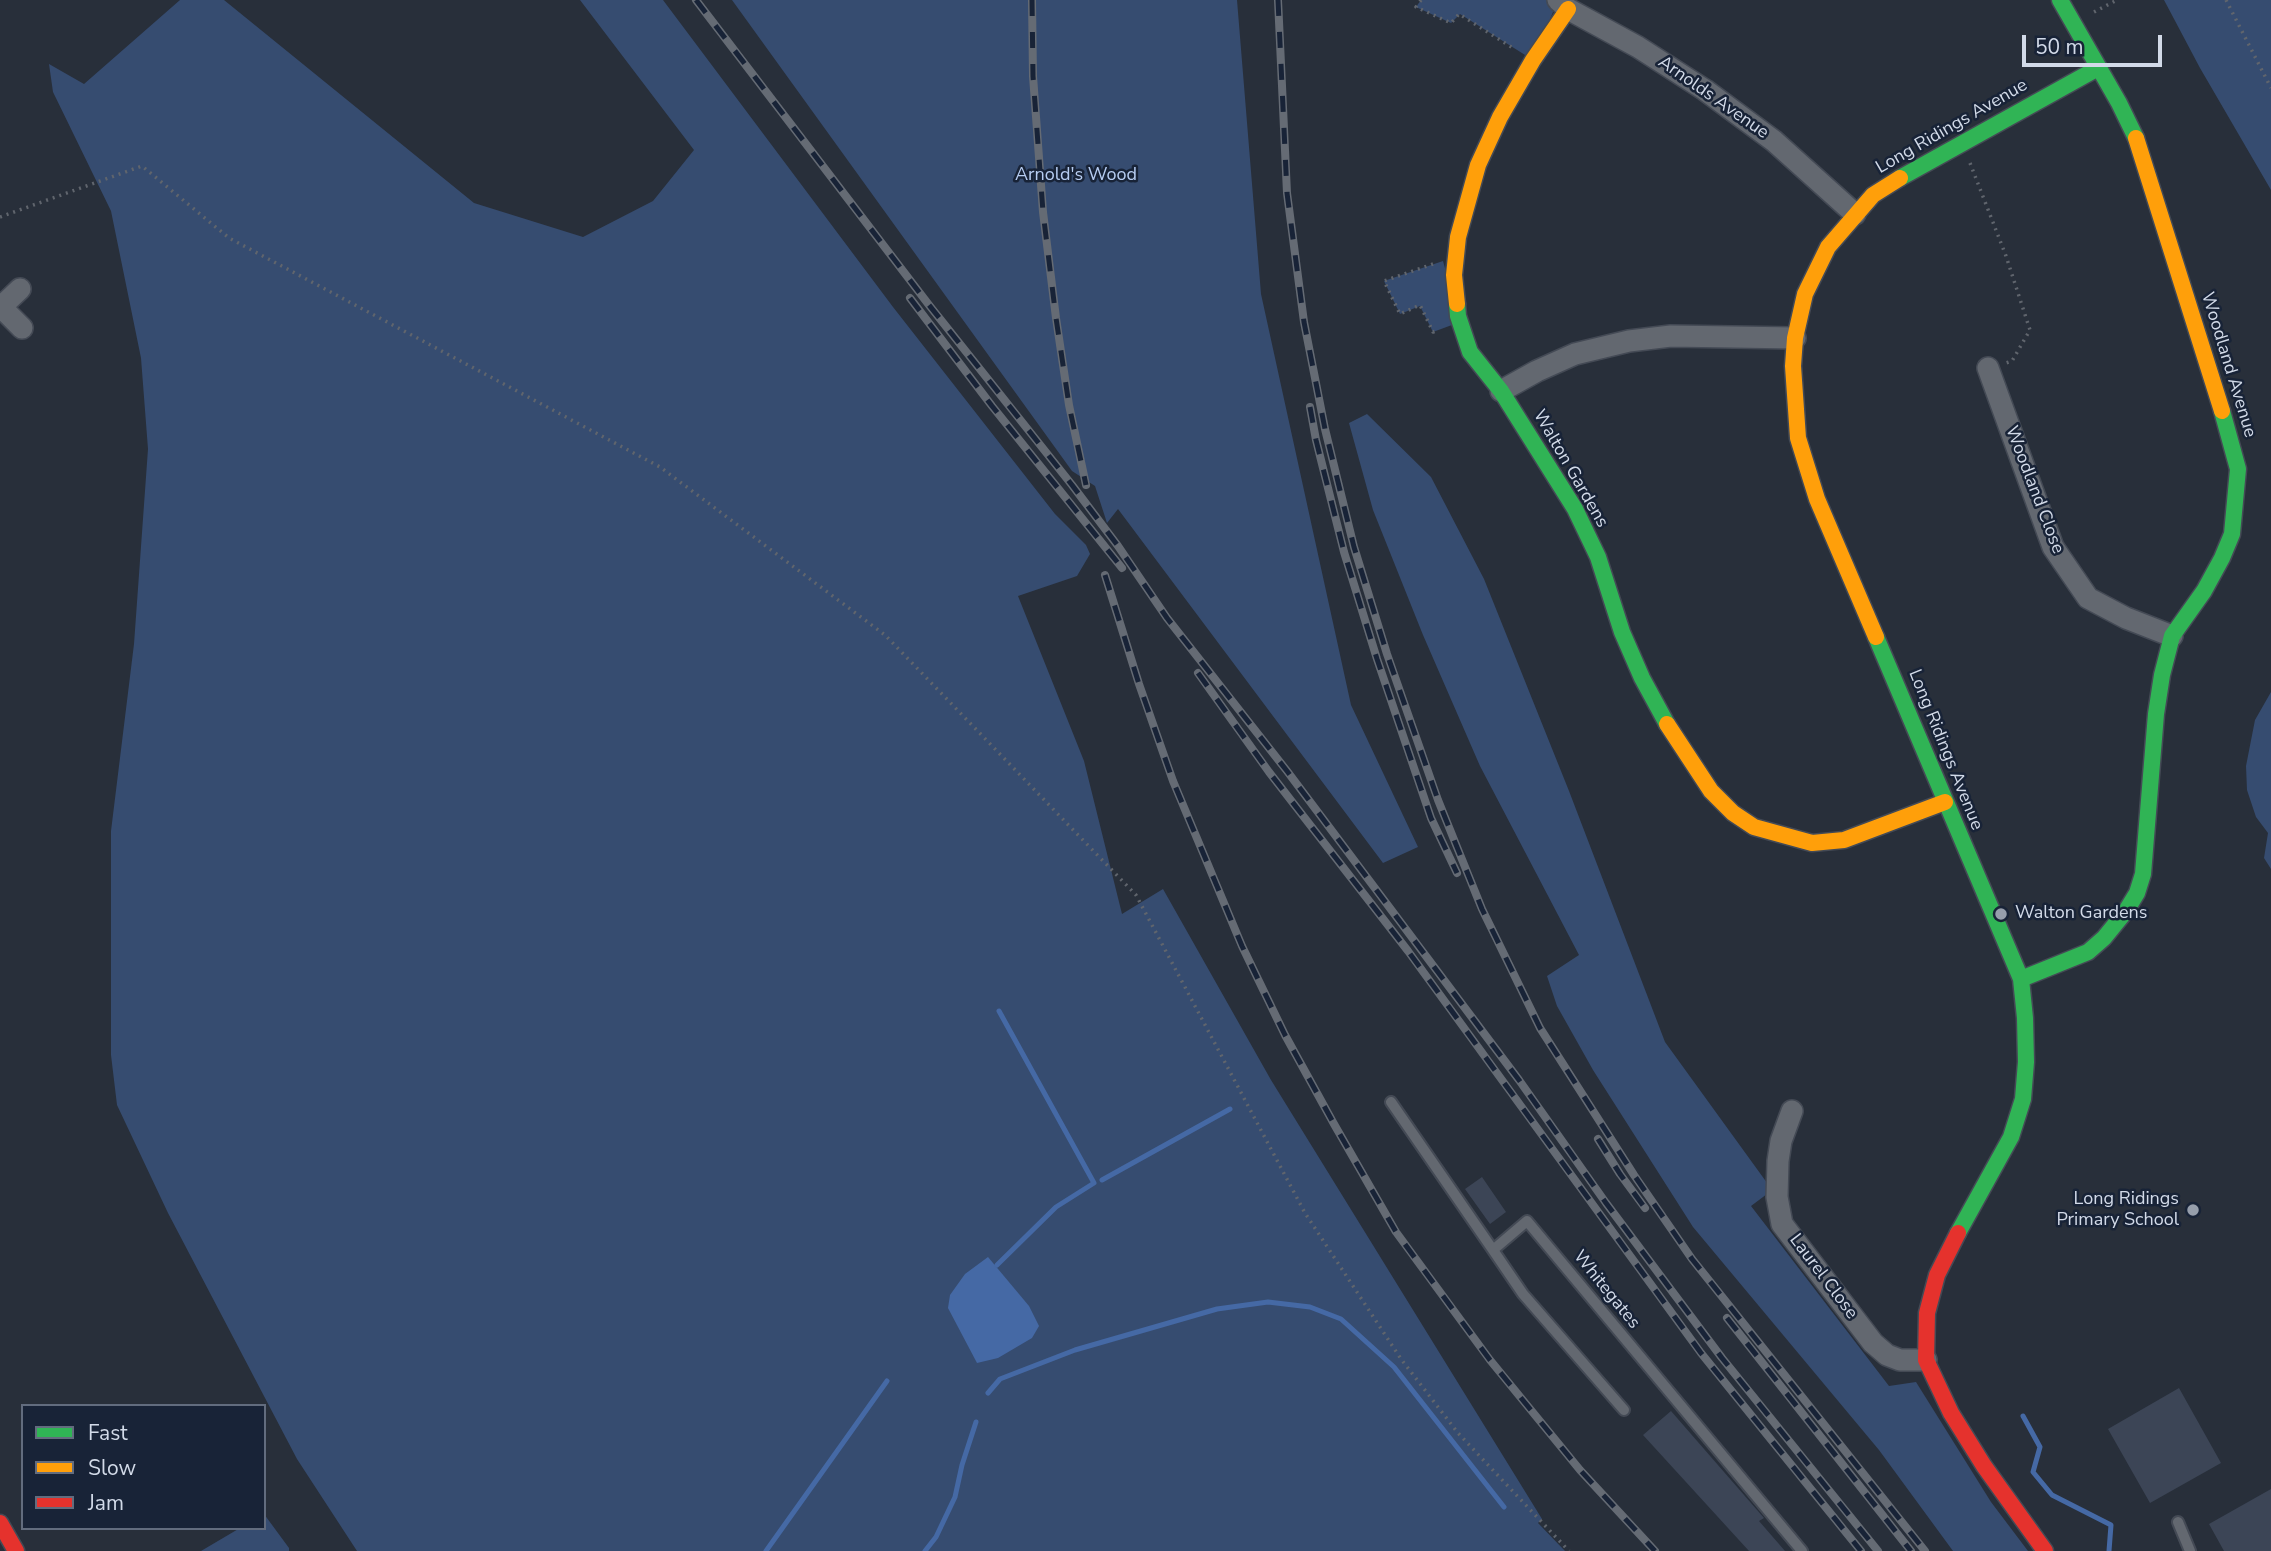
<!DOCTYPE html>
<html>
<head>
<meta charset="utf-8">
<style>
  body { margin:0 }
  #map { position:relative; width:2271px; height:1551px; overflow:hidden; background:#282f3a; font-family:"Nunito Sans",sans-serif }
  canvas { display:block }
  .legend { position:absolute; left:21px; top:1404px; width:245px; height:126px; box-sizing:border-box; background:#182337; border:2px solid #626c7e; margin:0; padding:9px 12px; list-style:none; font-size:21px; color:#d2dae8 }
  .legend li { display:flex; align-items:center; gap:14px; height:35px }
  .legend b { width:35px; border:2px solid #626c7e }
  .scale { position:absolute; left:2022px; top:35px; width:140px; height:32px; box-sizing:border-box; border:4px solid #d2dae8; border-top:0; padding-left:9px; font-size:21px; line-height:24px; white-space:nowrap; color:#d2dae8; -webkit-text-stroke:5px #182337; paint-order:stroke }
</style>
</head>
<body>
<div id="map">
<canvas width="2271" height="1551"></canvas>
<ul class="legend">
<li><b style="height:9px;background:#30b455"></b>Fast</li>
<li><b style="height:9px;background:#ff9f0a"></b>Slow</li>
<li><b style="height:9px;background:#e5322d"></b>Jam</li>
</ul>
<div class="scale">50 m</div>
</div>
<script>
const c = document.querySelector('canvas').getContext('2d');
c.lineJoin = 'round';
function fill(path, color) {
  c.fillStyle = color;
  c.fill(path, 'evenodd');
}
function toPath(rows) {
  const path = new Path2D();
  for (const r of rows) {
    path.moveTo(r[0], r[1]);
    for (let i = 2; i < r.length; i += 2) path.lineTo(r[i], r[i + 1]);
  }
  return path;
}
function stroke(path, color, width, dash) {
  c.strokeStyle = color;
  c.lineWidth = width;
  c.lineCap = dash ? 'butt' : 'round';
  c.setLineDash(dash || []);
  c.stroke(path);
}
function write(font, color, halo, rows, align = 'center') {
  c.font = font + ' "Nunito Sans",sans-serif';
  c.lineWidth = 5;
  c.setLineDash([]);
  c.textBaseline = 'middle';
  c.strokeStyle = halo;
  c.fillStyle = color;
  for (const [text, x, y, turn = 0] of rows) {
    c.save();
    c.translate(x, y);
    c.rotate((+turn || 0) * Math.PI / 180);
    c.textAlign = isNaN(turn) ? turn : align;
    if (halo) c.strokeText(text, 0, 0);
    c.fillText(text, 0, 0);
    c.restore();
  }
}
fill(toPath([
  [180,0,224,0,474,203,583,237,653,201,694,150,580,0,663,0,893,307,1055,514,1086,545,1090,554,1077,576,1018,596,1084,761,1122,914,1163,889,1271,1080,1542,1519,1538,1523,1565,1551,357,1551,297,1459,168,1213,117,1105,111,1055,111,831,134,644,148,449,141,358,111,211,53,92,49,64,84,84],
  [732,0,1237,0,1261,294,1351,705,1418,847,1383,863,1118,509,1107,523,1095,486,1072,471],
  [1421,0,1558,0,1533,60,1460,14,1451,23,1416,7],
  [2164,0,2271,0,2271,190,2200,68],
  [1443,261,1460,322,1433,332,1420,306,1400,314,1384,281],
  [1367,414,1431,477,1484,579,1569,791,1665,1042,1770,1187,1767,1194,1751,1206,1889,1386,1916,1382,1991,1502,2028,1551,1953,1551,1879,1450,1693,1227,1593,1070,1557,1006,1547,976,1579,955,1480,766,1423,635,1373,510,1349,423],
  [2271,692,2271,869,2264,858,2268,833,2256,817,2247,790,2246,766,2255,720],
  [264,1514,289,1548,289,1551,201,1551,240,1528,264,1528]
]), '#364c70');
fill(toPath([
  [988,1257,1029,1306,1039,1326,1032,1338,998,1358,977,1363,948,1308,950,1295,965,1274]
]), '#4569a5');
stroke(toPath([
  [1102,1180,1230,1109],
  [997,1265,1056,1207,1094,1183,999,1011],
  [988,1393,1000,1379,1075,1350,1217,1309,1268,1302,1310,1307,1341,1319,1394,1367,1504,1507],
  [2023,1416,2040,1447,2033,1472,2052,1495,2111,1525,2109,1551],
  [766,1551,887,1381],
  [925,1551,936,1537,955,1497,962,1465,976,1422]
]), '#4569a5', 5);
fill(toPath([
  [1482,1177,1506,1212,1490,1224,1465,1189],
  [2179,1388,2221,1463,2150,1503,2108,1429],
  [1671,1411,1764,1518,1759,1521,1785,1551,1749,1551,1643,1435],
  [2271,1489,2271,1551,2224,1551,2209,1524]
]), '#3c4556');
const lane = toPath([
  [1391,1102,1493,1250,1527,1221,1802,1551],
  [1493,1250,1523,1294,1624,1410],
  [2178,1522,2190,1551]
]);
const street = toPath([
  [1558,0,1568,9,1638,47,1705,90,1774,141,1855,214],
  [1,307,22,328],
  [0,308,20,289],
  [1988,368,2053,547,2088,598,2126,618,2172,636],
  [1501,391,1537,371,1575,354,1629,341,1671,336,1795,338],
  [1792,1111,1781,1141,1778,1161,1777,1197,1782,1224,1873,1343,1887,1355,1900,1360,1926,1360]
]);
const fast = toPath([
  [2060,0,2119,103,2136,138],
  [1900,178,2098,68],
  [1457,304,1458,316,1470,352,1501,391,1575,509,1598,557,1622,632,1642,678,1667,724],
  [1876,637,2021,979,2025,1018,2026,1062,2023,1099,2011,1137,1958,1233],
  [2021,979,2088,952,2104,938,2126,911,2137,893,2143,874,2156,714,2162,675,2172,636,2204,591,2222,558,2232,534,2238,469,2222,411]
]);
const slow = toPath([
  [2136,138,2222,411],
  [1457,304,1454,275,1458,237,1478,165,1500,117,1533,60,1568,9],
  [1876,637,1817,499,1798,438,1793,366,1795,338,1805,294,1828,247,1873,195,1900,178],
  [1667,724,1711,791,1733,813,1754,827,1812,843,1844,840,1945,802]
]);
const jam = toPath([
  [1958,1233,1937,1275,1927,1313,1926,1360,1951,1413,1984,1466,2045,1551],
  [0,1523,16,1551]
]);
stroke(lane, '#444a55', 14);
stroke(street, '#444a55', 24);
stroke(fast, '#444a55', 19);
stroke(slow, '#444a55', 19);
stroke(jam, '#444a55', 19);
stroke(toPath([
  [1421,0,1416,7,1451,23,1459,14,1513,48],
  [2226,0,2271,88],
  [2094,12,2117,0],
  [1970,163,2006,256,2030,330,2012,361,2006,363],
  [0,217,142,166,229,238,660,467,885,635,1136,895,1305,1213,1401,1359,1458,1433,1569,1551],
  [1433,264,1384,281,1400,314,1420,305,1433,332,1439,330]
]), '#60656d', 3.5, [2, 5]);
stroke(lane, '#636870', 10);
stroke(street, '#636870', 21);
stroke(fast, '#30b455', 16);
stroke(slow, '#ff9f0a', 16);
stroke(jam, '#e5322d', 16);
const rail = toPath([
  [696,0,929,305,1072,485,1118,546,1167,618,1287,771,1519,1080,1606,1203,1722,1358,1878,1551],
  [1032,0,1033,76,1043,212,1056,318,1069,405,1086,485],
  [1278,0,1287,193,1304,322,1325,429,1354,547,1387,654,1438,800,1482,909,1540,1028,1634,1175,1692,1259,1925,1551],
  [910,298,992,406,1122,568],
  [1310,407,1316,440,1344,552,1377,659,1431,818,1457,873],
  [1105,575,1139,684,1173,781,1242,946,1285,1035,1334,1124,1396,1232,1490,1360,1580,1470,1655,1551],
  [1198,673,1269,772,1408,951,1701,1353,1861,1551],
  [1598,1139,1620,1174,1645,1208],
  [1727,1318,1911,1551]
]);
stroke(rail, '#656b74', 8);
stroke(rail, '#182337', 5, [16]);
for (const [x, y, r, color] of [
  [2001,914,7,"#969eab"],
  [2193,1210,7,"#969eab"]
]) {
  const dot = new Path2D();
  dot.arc(x, y, r, 0, 2 * Math.PI);
  c.fillStyle = color;
  c.fill(dot);
  stroke(dot, '#182337', 2.5);
}
write('18px', '#d2dae8', '#182337', [
  ["Arnolds Avenue",1713,98,35],
  ["Long Ridings Avenue",1952,127,-30],
  ["Woodland Avenue",2228,365,73],
  ["Walton Gardens",1570,469,60],
  ["Woodland Close",2034,490,69],
  ["Long Ridings Avenue",1945,750,68],
  ["Laurel Close",1823,1277,53],
  ["Whitegates",1606,1290,51]
]);
write('18px', '#b7cdf2', '#182337', [
  ["Arnold's Wood",1076,176]
]);
write('18px', '#d2dae8', '#182337', [
  ["Walton Gardens",2015,914],
  ["Long Ridings",2179,1200,"right"],
  ["Primary School",2179,1221,"right"]
], 'left');
</script>
</body>
</html>
